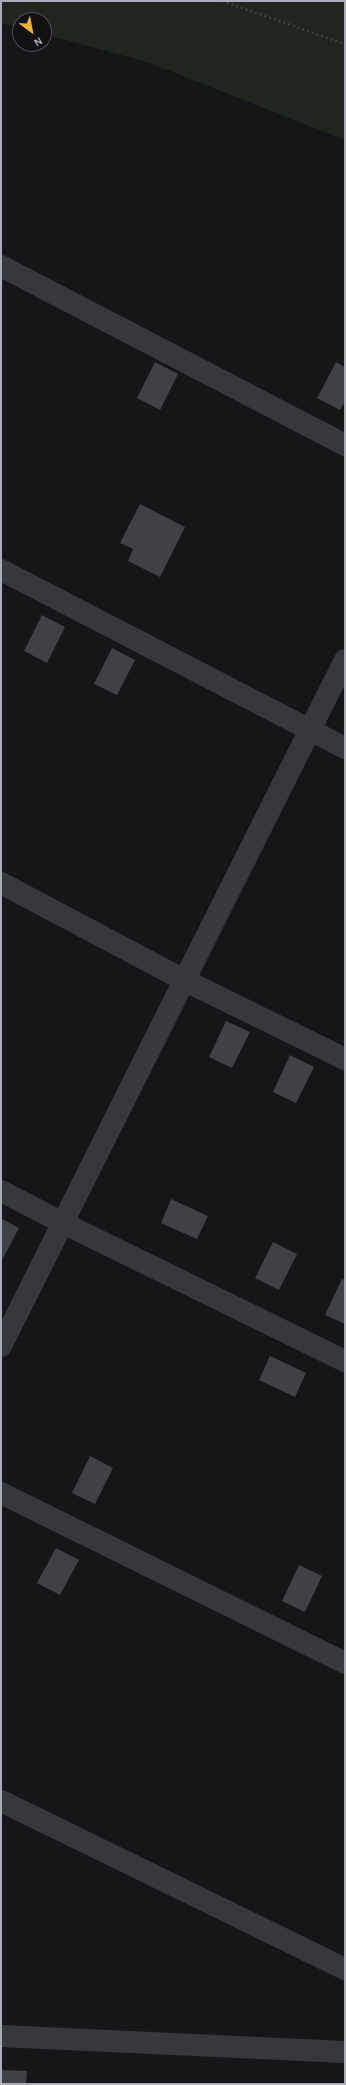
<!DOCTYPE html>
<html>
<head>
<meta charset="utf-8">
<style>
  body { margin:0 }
  #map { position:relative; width:346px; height:2085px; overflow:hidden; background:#161618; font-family:"Alegreya Sans",sans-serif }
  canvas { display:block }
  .frame { position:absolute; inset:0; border:2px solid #a8adb8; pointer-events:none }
  .north { position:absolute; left:12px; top:12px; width:40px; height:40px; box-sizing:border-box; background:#111113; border:1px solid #4d4f55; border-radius:50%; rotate:148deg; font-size:11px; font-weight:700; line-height:16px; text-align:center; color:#a8adb8 }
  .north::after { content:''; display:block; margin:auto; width:14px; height:18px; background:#f2b134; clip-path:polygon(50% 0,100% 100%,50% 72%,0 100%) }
</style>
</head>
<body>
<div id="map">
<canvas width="346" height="2085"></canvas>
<div class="frame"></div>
<div class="north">N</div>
</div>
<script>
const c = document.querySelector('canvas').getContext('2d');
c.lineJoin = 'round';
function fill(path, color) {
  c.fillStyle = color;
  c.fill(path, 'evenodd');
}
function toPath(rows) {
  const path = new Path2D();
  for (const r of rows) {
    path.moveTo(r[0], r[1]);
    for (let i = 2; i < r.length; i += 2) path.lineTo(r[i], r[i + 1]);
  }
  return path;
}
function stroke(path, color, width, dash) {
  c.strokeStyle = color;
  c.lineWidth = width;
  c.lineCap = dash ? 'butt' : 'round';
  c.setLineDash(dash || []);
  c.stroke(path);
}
fill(toPath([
  [1,1,345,1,345,140,147,62,44,34,44,20,20,20,20,28,1,23]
]), '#1e261f');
fill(toPath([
  [155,362,178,374,160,410,137,398],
  [336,362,345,367,345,401,340,410,317,398],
  [140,504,185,527,160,577,128,561,133,549,120,543],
  [42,615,65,627,47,663,24,651],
  [112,648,135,660,117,695,94,684],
  [226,1021,250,1032,232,1068,209,1057],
  [290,1055,314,1067,296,1103,273,1092],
  [171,1199,208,1216,197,1239,161,1223],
  [1,1218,19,1228,1,1262],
  [273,1242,297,1254,279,1290,255,1278],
  [342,1279,345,1280,345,1324,325,1315],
  [270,1356,306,1373,295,1397,259,1380],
  [90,1456,113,1468,95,1504,72,1493],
  [56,1548,79,1560,60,1595,37,1583],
  [299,1565,322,1576,305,1612,282,1601],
  [1,2070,27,2071,26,2084,1,2084]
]), '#404145');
stroke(toPath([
  [222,1,345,44]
]), '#3d3f44', 2.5, [2, 3]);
stroke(toPath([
  [1,266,345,445],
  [1,570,345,748],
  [1,883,184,980,345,1059],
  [1,1191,63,1223,345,1361],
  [1,1346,345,660],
  [1,1493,345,1663],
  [1,1801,345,1969],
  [1,2036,345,2052]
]), '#37383d', 22);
</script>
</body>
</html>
